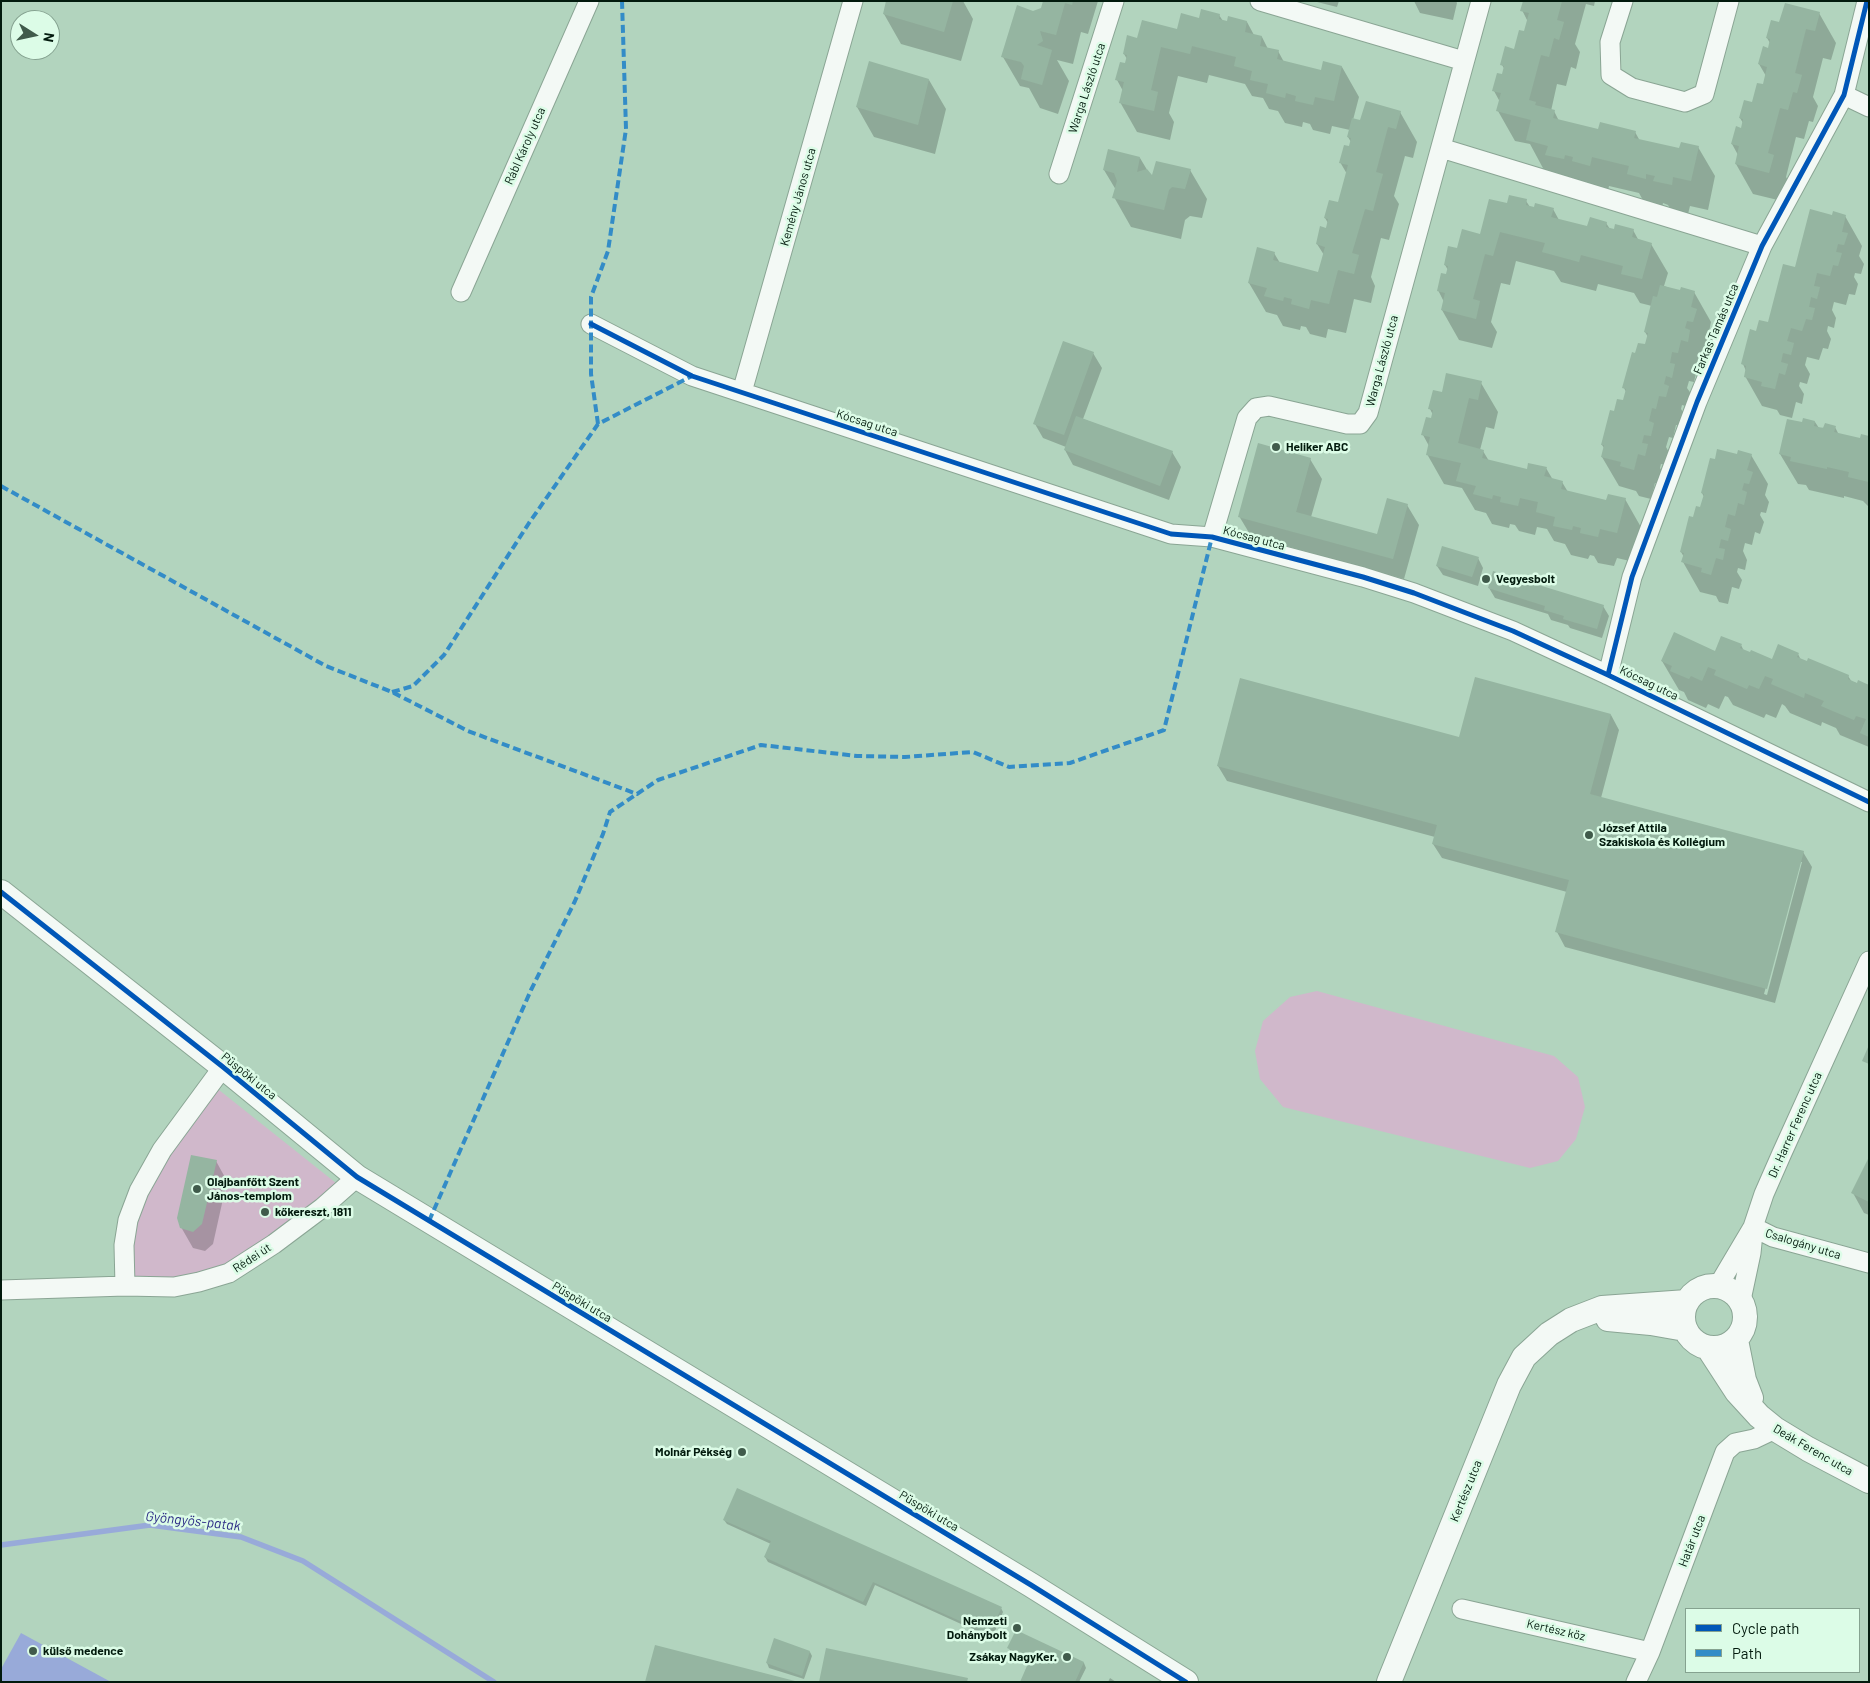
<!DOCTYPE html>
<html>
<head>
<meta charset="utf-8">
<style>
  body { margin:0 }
  #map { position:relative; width:1870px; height:1683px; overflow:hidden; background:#b2d4be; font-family:Barlow,sans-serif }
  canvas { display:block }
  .frame { position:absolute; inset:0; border:2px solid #021a0d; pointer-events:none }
  .legend { position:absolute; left:1685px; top:1608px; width:175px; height:65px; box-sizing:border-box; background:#dcfce7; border:1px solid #85a290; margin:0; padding:6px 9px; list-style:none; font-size:15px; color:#021a0d }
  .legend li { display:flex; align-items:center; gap:10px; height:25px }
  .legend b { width:25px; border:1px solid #85a290 }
  .north { position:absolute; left:10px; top:10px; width:50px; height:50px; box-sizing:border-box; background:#dcfce7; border:1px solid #85a290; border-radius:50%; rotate:100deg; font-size:14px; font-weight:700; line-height:20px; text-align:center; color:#021a0d }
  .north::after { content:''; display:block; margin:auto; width:18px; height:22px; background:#405b4b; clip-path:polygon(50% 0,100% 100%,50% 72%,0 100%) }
</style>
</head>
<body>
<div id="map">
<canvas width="1870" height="1683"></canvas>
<div class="frame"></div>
<ul class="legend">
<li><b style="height:6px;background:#0057b8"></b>Cycle path</li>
<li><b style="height:6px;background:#338cc7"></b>Path</li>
</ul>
<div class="north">N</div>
</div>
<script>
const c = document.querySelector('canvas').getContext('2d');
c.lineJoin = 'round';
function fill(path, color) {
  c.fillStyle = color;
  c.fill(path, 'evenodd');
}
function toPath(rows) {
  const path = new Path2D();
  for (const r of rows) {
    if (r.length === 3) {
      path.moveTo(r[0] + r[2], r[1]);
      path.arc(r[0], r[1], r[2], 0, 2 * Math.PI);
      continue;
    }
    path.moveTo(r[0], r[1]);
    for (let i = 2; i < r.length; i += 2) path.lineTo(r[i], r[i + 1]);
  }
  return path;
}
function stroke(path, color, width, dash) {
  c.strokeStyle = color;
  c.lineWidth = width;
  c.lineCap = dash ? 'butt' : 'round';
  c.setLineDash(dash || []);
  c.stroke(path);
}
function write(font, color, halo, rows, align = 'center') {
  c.font = font + ' Barlow,sans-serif';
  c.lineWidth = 5;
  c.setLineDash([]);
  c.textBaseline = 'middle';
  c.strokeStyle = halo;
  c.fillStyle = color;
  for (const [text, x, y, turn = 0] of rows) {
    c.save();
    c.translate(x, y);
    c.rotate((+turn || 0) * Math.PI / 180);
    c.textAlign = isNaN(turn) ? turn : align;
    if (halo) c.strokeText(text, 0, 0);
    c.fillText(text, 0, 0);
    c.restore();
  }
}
fill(toPath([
  [1317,991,1554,1056,1578,1077,1585,1107,1576,1139,1558,1161,1530,1168,1283,1107,1260,1079,1255,1051,1263,1021,1290,997],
  [214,1086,341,1187,228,1270,174,1284,128,1282,127,1246,142,1192]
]), '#d0b8cb');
fill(toPath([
  [21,1633,111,1682,1,1682,1,1669]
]), '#98aad9');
fill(toPath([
  [888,1,963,1,973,19,961,61,901,44,884,14],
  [1045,1,1098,1,1088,34,1081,32,1073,64,1057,60,1069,81,1058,114,1040,108,1029,88,1020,86,1003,57,1033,12,1042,9],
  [1313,1,1339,1,1337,7],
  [1414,1,1456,1,1457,3,1453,20,1420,13],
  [1524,1,1595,1,1594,6,1586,4,1575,44,1580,52,1576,69,1571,67,1566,86,1557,84,1551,111,1554,111,1559,121,1599,130,1635,132,1640,141,1680,150,1698,147,1715,176,1708,210,1690,206,1688,214,1672,211,1668,205,1663,203,1662,208,1645,204,1639,193,1609,186,1607,195,1564,184,1557,173,1544,170,1530,144,1515,141,1498,111,1500,102,1494,91,1505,70,1502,65,1515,50,1525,32,1528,22,1522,10],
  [1819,13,1836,43,1831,60,1823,58,1813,97,1818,106,1813,122,1809,121,1804,139,1796,137,1786,177,1791,186,1786,202,1753,194,1736,164,1738,155,1732,144,1742,129,1743,123,1740,118,1753,103,1764,85,1766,76,1759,64,1769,49,1770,43,1767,38,1780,23],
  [1219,15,1223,21,1247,22,1254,35,1262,37,1268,49,1278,51,1284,62,1322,71,1342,67,1359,97,1353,120,1361,122,1400,112,1417,142,1413,158,1405,156,1394,196,1399,204,1389,240,1381,238,1371,277,1375,286,1371,303,1354,299,1346,333,1328,329,1326,338,1310,334,1306,327,1301,326,1300,330,1283,326,1277,315,1266,312,1249,283,1274,253,1280,263,1319,273,1324,255,1317,244,1326,229,1328,223,1325,218,1339,204,1347,174,1340,162,1350,148,1351,142,1348,137,1350,130,1332,126,1330,134,1313,130,1310,124,1303,122,1302,127,1285,123,1278,111,1269,109,1263,98,1252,96,1245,84,1209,75,1207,83,1178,76,1169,113,1174,122,1170,140,1137,132,1120,102,1123,91,1117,80,1126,65,1127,59,1124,54,1138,39,1178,30,1200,19],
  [929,80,946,109,935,154,874,137,857,107],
  [1140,158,1152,178,1190,170,1207,199,1202,218,1190,216,1185,220,1181,239,1131,227,1114,197,1116,190,1104,170],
  [1526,201,1530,207,1553,209,1559,220,1588,227,1606,223,1610,229,1633,230,1639,241,1651,244,1668,273,1664,286,1681,292,1694,292,1711,322,1709,332,1713,339,1710,351,1704,350,1703,354,1707,361,1704,371,1697,369,1694,382,1689,381,1687,388,1692,395,1689,407,1682,405,1681,409,1686,416,1683,426,1676,425,1673,438,1669,437,1666,447,1670,454,1667,465,1661,464,1660,468,1664,475,1662,485,1655,483,1651,499,1639,496,1636,491,1619,486,1602,457,1604,448,1602,445,1615,413,1624,402,1626,392,1624,388,1636,354,1645,346,1648,337,1645,332,1652,306,1640,303,1634,293,1598,284,1596,291,1561,282,1554,271,1516,261,1510,285,1501,283,1491,322,1497,332,1492,348,1459,340,1442,310,1444,302,1438,290,1447,276,1448,270,1445,265,1458,250,1481,235,1508,205],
  [1832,216,1845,216,1862,246,1859,256,1864,264,1861,274,1855,273,1854,277,1858,284,1855,295,1849,294,1846,305,1834,302,1832,310,1836,318,1834,328,1828,326,1827,331,1831,339,1828,349,1823,348,1819,360,1807,357,1805,365,1810,374,1807,384,1800,382,1799,386,1804,394,1802,404,1796,402,1792,418,1780,415,1777,410,1762,406,1745,376,1746,371,1743,364,1757,332,1769,324,1796,269],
  [1093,353,1102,368,1083,419,1172,452,1181,467,1169,500,1073,465,1065,450,1066,447,1043,438,1035,424],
  [1481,383,1498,412,1494,429,1486,427,1480,450,1483,451,1489,461,1528,471,1546,468,1553,480,1562,482,1568,492,1607,502,1625,499,1642,529,1634,562,1617,558,1614,566,1598,563,1594,556,1590,555,1588,559,1571,555,1565,544,1554,541,1547,529,1537,527,1535,535,1519,531,1515,525,1510,524,1509,528,1492,524,1486,513,1475,510,1462,488,1444,484,1427,454,1429,446,1423,435,1432,420,1433,415,1430,409,1442,394],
  [1815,422,1819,428,1835,427,1839,435,1861,440,1869,437,1869,507,1863,501,1844,496,1844,498,1809,490,1806,485,1798,484,1780,454,1803,423],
  [1751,455,1768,484,1765,495,1769,502,1766,513,1761,512,1760,515,1764,522,1760,534,1755,532,1752,545,1745,543,1743,551,1747,560,1745,570,1738,568,1737,572,1742,580,1739,589,1732,587,1728,604,1719,602,1716,596,1700,592,1683,562,1684,557,1681,552,1694,519,1701,508,1704,497,1702,493,1738,456],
  [1310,459,1322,479,1311,517,1378,535,1407,505,1419,525,1404,579,1251,536,1239,516],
  [1478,558,1483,568,1478,586,1443,575,1437,566],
  [1489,588,1603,606,1609,616,1602,638,1570,628,1568,625,1551,620,1548,614,1495,598],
  [1741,645,1744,651,1773,660,1798,654,1801,660,1848,676,1852,682,1869,686,1869,747,1840,735,1836,728,1822,722,1821,726,1790,713,1785,706,1782,704,1776,718,1766,714,1764,718,1733,705,1728,697,1725,696,1719,709,1708,704,1706,708,1688,700,1684,692,1679,690,1662,661,1715,653],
  [1611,715,1619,730,1601,798,1803,852,1812,867,1775,1003,1565,947,1557,932,1567,892,1442,858,1433,844,1435,837,1227,781,1218,766,1460,739],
  [1800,862,1802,862,1767,995,1764,994],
  [1869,1160,1869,1215,1864,1213,1853,1193],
  [216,1161,227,1181,213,1244,205,1251,193,1248,181,1227],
  [724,1520,1001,1608,1003,1612,992,1638,875,1585,866,1606,768,1562,765,1557,771,1544,727,1524],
  [1017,1632,1084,1663,1086,1668,1079,1682,1021,1682,1031,1662,1011,1653,1009,1648],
  [810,1652,812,1656,804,1679,769,1668,767,1663],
  [1110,1678,1116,1682,1108,1682]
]), '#0003');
stroke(toPath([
  [1,1545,150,1525,241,1537,303,1561,494,1682]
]), '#98aad9', 5.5);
fill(toPath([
  [886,1,953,1,944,32,883,14],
  [1043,1,1073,1,1072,5,1065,3,1056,35,1040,31,1043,41,1037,45,1052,50,1042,85,1021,79,1024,66,1021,62,1001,57,1017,5,1033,11,1041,8],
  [1523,1,1562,1,1557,20,1564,22,1559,40,1554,38,1549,57,1541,55,1529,100,1536,102,1535,105,1555,110,1553,118,1598,129,1600,122,1636,131,1634,138,1679,148,1681,142,1699,146,1691,181,1673,177,1672,185,1653,181,1655,176,1646,174,1646,179,1627,174,1629,166,1592,157,1590,166,1572,161,1573,157,1565,155,1564,159,1545,155,1548,146,1526,140,1531,120,1496,111,1501,93,1492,91,1497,73,1502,74,1504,66,1500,65,1505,46,1514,49,1519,30,1524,31,1529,13,1520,11],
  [1785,3,1820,12,1815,31,1806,29,1795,73,1802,75,1797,93,1793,92,1788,110,1780,108,1768,153,1774,155,1769,173,1735,164,1739,146,1731,144,1736,126,1741,128,1743,119,1739,118,1744,100,1752,102,1757,83,1763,84,1767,67,1758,64,1763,46,1768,48,1770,39,1766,38,1771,20,1779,22],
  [1201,9,1220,14,1219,19,1227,21,1228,16,1247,21,1245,32,1262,36,1260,46,1279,50,1277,59,1321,70,1323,61,1342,66,1334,101,1315,97,1313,105,1295,101,1296,96,1286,93,1285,98,1266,93,1268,84,1250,80,1252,71,1234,66,1236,57,1192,46,1190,54,1161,47,1151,90,1158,92,1154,111,1119,103,1124,82,1115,80,1120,62,1125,63,1127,55,1123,54,1127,35,1137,38,1142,20,1177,29,1181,13,1199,18],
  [869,61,929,79,918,125,856,107],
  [1366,101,1401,111,1396,129,1388,127,1376,172,1383,174,1378,192,1373,211,1365,209,1352,253,1359,255,1354,274,1338,270,1329,304,1311,300,1309,309,1291,304,1292,299,1284,297,1283,301,1264,296,1267,288,1248,283,1257,247,1275,252,1273,260,1318,272,1325,247,1316,244,1320,226,1326,228,1328,219,1324,218,1329,200,1338,202,1348,165,1339,163,1344,145,1349,146,1351,138,1347,137,1352,118,1360,120],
  [1108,149,1140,157,1137,172,1147,169,1152,175,1156,161,1191,169,1185,189,1172,187,1169,190,1164,210,1112,198,1117,181,1114,173,1103,170],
  [1509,195,1527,199,1526,205,1534,207,1535,203,1554,208,1551,217,1587,226,1590,217,1607,222,1606,227,1614,229,1615,224,1634,229,1632,237,1652,243,1642,279,1621,274,1623,266,1581,255,1579,262,1542,252,1545,243,1500,232,1493,256,1485,254,1473,299,1480,301,1476,319,1441,310,1445,293,1437,291,1441,273,1446,274,1448,266,1444,265,1448,246,1457,248,1462,229,1480,234,1489,199,1507,203],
  [1810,209,1832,215,1833,211,1846,215,1842,232,1848,233,1844,245,1838,244,1836,252,1842,253,1838,266,1833,265,1830,276,1817,273,1814,286,1820,287,1817,299,1811,297,1809,307,1815,308,1812,320,1806,319,1802,331,1791,328,1787,341,1794,343,1791,355,1783,353,1781,362,1788,364,1785,375,1779,373,1775,389,1761,386,1762,382,1744,377,1746,366,1741,364,1750,329,1756,331,1759,320,1768,322,1783,264,1795,267],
  [1660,285,1680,290,1681,287,1695,291,1691,307,1697,309,1693,322,1687,321,1685,328,1690,330,1688,342,1681,340,1678,353,1672,352,1670,363,1675,364,1672,378,1666,376,1664,384,1669,386,1666,397,1659,396,1656,409,1652,408,1649,421,1654,423,1651,436,1644,435,1642,443,1648,444,1645,456,1638,454,1634,470,1620,466,1621,462,1601,457,1604,445,1601,445,1610,410,1614,411,1617,399,1623,400,1626,389,1622,388,1632,352,1635,353,1638,343,1645,344,1648,333,1644,332,1653,296,1657,297],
  [1063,341,1094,352,1064,435,1033,424],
  [1446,373,1482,381,1478,400,1469,398,1458,443,1484,450,1482,458,1527,469,1528,463,1547,467,1544,476,1563,481,1561,489,1606,500,1608,494,1626,498,1617,533,1600,529,1598,537,1580,533,1581,528,1573,526,1572,530,1553,526,1555,517,1536,512,1538,502,1520,498,1518,506,1500,502,1501,497,1493,495,1492,499,1473,494,1476,486,1456,481,1461,463,1426,455,1430,437,1421,435,1426,417,1431,418,1433,410,1428,409,1433,390,1442,392],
  [1076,416,1173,451,1160,486,1064,450],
  [1803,418,1815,421,1814,426,1823,428,1825,423,1836,426,1834,432,1860,438,1861,434,1869,436,1869,482,1848,477,1849,472,1827,467,1827,469,1790,461,1791,457,1779,454,1787,419,1802,422],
  [1258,443,1311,458,1296,512,1377,534,1387,498,1408,504,1393,559,1238,517],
  [1717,449,1737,454,1738,450,1752,454,1747,470,1753,472,1749,484,1744,483,1742,490,1747,492,1744,505,1738,503,1735,516,1728,514,1725,527,1731,529,1728,541,1721,539,1719,548,1725,549,1723,560,1716,558,1711,575,1701,572,1702,568,1681,562,1684,553,1680,552,1689,516,1693,517,1696,506,1700,507,1704,494,1701,493,1710,458,1715,459],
  [1442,546,1479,557,1472,577,1436,566],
  [1493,571,1604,605,1597,629,1563,619,1564,616,1544,610,1545,606,1488,588],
  [1674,632,1715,651,1721,636,1742,644,1740,648,1750,652,1751,650,1772,659,1778,644,1799,653,1797,657,1807,661,1808,658,1849,675,1848,679,1857,683,1858,680,1869,685,1869,737,1860,733,1866,719,1856,716,1854,720,1821,706,1824,701,1805,693,1804,698,1771,684,1773,679,1765,676,1759,689,1749,685,1747,689,1714,675,1716,670,1708,667,1702,681,1691,676,1689,679,1670,671,1672,666,1661,661],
  [1475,677,1611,714,1590,794,1804,851,1767,989,1555,932,1569,880,1432,844,1437,825,1217,766,1240,678,1459,737],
  [1869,1045,1869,1064,1862,1061],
  [191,1155,217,1160,202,1224,193,1232,180,1228,177,1218],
  [1869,1157,1869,1202,1851,1193],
  [737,1488,1002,1607,989,1634,873,1582,863,1602,764,1557,771,1541,723,1520],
  [1016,1630,1084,1662,1075,1682,1020,1682,1030,1659,1007,1648],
  [774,1638,810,1651,802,1676,766,1663],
  [655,1645,795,1681,795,1682,645,1682],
  [826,1648,968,1678,967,1682,819,1682]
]), '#95b5a1');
const minor = toPath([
  [1260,1,1464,61],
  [1623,1,1610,42,1611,75,1632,88,1685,102,1704,94,1729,1],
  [1844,95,1869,107],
  [1441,148,1762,246],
  [1059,174,1114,1],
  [461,292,589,1],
  [591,324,692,376,1171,534,1212,537,1363,577,1414,593,1513,631,1608,675,1869,802],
  [742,392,853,1],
  [1212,537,1247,418,1256,408,1269,406,1347,424,1360,424,1368,413,1481,1],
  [1608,675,1632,577,1697,402,1762,246,1844,95,1867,1],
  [1753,1227,1773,1237,1869,1263],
  [125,1286,174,1287,199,1282,229,1273,274,1244,322,1208,357,1177],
  [1718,1286,1753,1227,1764,1194,1782,1153,1869,961],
  [1,1290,125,1286,124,1245,128,1220,139,1191,162,1150,223,1067],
  [1741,1300,1751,1253,1753,1233],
  [1462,1609,1650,1652],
  [1636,1682,1650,1652,1725,1452,1735,1443,1754,1439,1775,1429]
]);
const tertiary = toPath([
  [1,892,223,1067,357,1177,1031,1585,1186,1682],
  [1714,1317,31],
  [1608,1319,1651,1323,1685,1329],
  [1736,1340,1744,1380,1751,1398],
  [1709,1349,1737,1392,1759,1416,1775,1429,1808,1449,1869,1481],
  [1389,1682,1509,1385,1524,1357,1549,1334,1571,1320,1602,1308,1687,1302]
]);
stroke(minor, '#8aa594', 21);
stroke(tertiary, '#8aa594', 26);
stroke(minor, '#f3f9f5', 19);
stroke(tertiary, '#f3f9f5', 24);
stroke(toPath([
  [598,424,591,374,591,297,608,251,626,129,622,1],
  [1,486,326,666,392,692,468,731,637,794,658,780,761,745,857,756,905,757,973,752,1009,767,1070,763,1164,730,1212,537],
  [392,692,413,686,444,655,529,523,598,424,692,376],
  [429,1221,531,990,575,901,603,834,610,812,637,794]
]), '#338cc7', 4, [8, 4]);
stroke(toPath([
  [591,324,692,376,1171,534,1212,537,1363,577,1414,593,1513,631,1608,675,1869,802],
  [1608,675,1632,577,1697,402,1762,246,1844,95,1867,1],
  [1,892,223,1067,357,1177,1031,1585,1186,1682]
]), '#0057b8', 5);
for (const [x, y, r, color] of [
  [1276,447,5,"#405b4b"],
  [1486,579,5,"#405b4b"],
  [1589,835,5,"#405b4b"],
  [197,1189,5,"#405b4b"],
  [265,1212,5,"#405b4b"],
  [742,1452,5,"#405b4b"],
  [1017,1628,5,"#405b4b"],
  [33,1651,5,"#405b4b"],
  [1067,1657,5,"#405b4b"]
]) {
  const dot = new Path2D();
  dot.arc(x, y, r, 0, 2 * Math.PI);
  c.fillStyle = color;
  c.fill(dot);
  stroke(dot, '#dcfce7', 2);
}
write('12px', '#021a0d', '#dcfce7', [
  ["Warga László utca",1087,88,-72],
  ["Rábl Károly utca",525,146,-66],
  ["Kemény János utca",798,197,-74],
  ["Farkas Tamás utca",1716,329,-67],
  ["Warga László utca",1382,361,-75],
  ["Kócsag utca",867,423,18],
  ["Kócsag utca",1254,538,15],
  ["Kócsag utca",1649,683,26],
  ["Püspöki utca",249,1076,39],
  ["Dr. Harrer Ferenc utca",1795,1125,-66],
  ["Csalogány utca",1803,1244,17],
  ["Rédei út",252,1258,-33],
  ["Püspöki utca",582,1302,31],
  ["Deák Ferenc utca",1813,1450,30],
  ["Kertész utca",1466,1491,-68],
  ["Püspöki utca",929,1511,31],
  ["Határ utca",1692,1541,-69],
  ["Kertész köz",1556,1630,13]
]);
write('bold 12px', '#021a0d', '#dcfce7', [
  ["Heliker ABC",1286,447],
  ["Vegyesbolt",1496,579],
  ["József Attila",1599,828],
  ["Szakiskola és Kollégium",1599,842],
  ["Olajbanfőtt Szent",207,1182],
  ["János-templom",207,1196],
  ["kőkereszt, 1811",275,1212],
  ["Molnár Pékség",732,1452,"right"],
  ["Nemzeti",1007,1621,"right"],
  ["Dohánybolt",1007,1635,"right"],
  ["külső medence",43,1651],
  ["Zsákay NagyKer.",1057,1657,"right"]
], 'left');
write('italic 14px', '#2e2d86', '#dcfce7', [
  ["Gyöngyös-patak",193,1521,6]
]);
</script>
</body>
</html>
